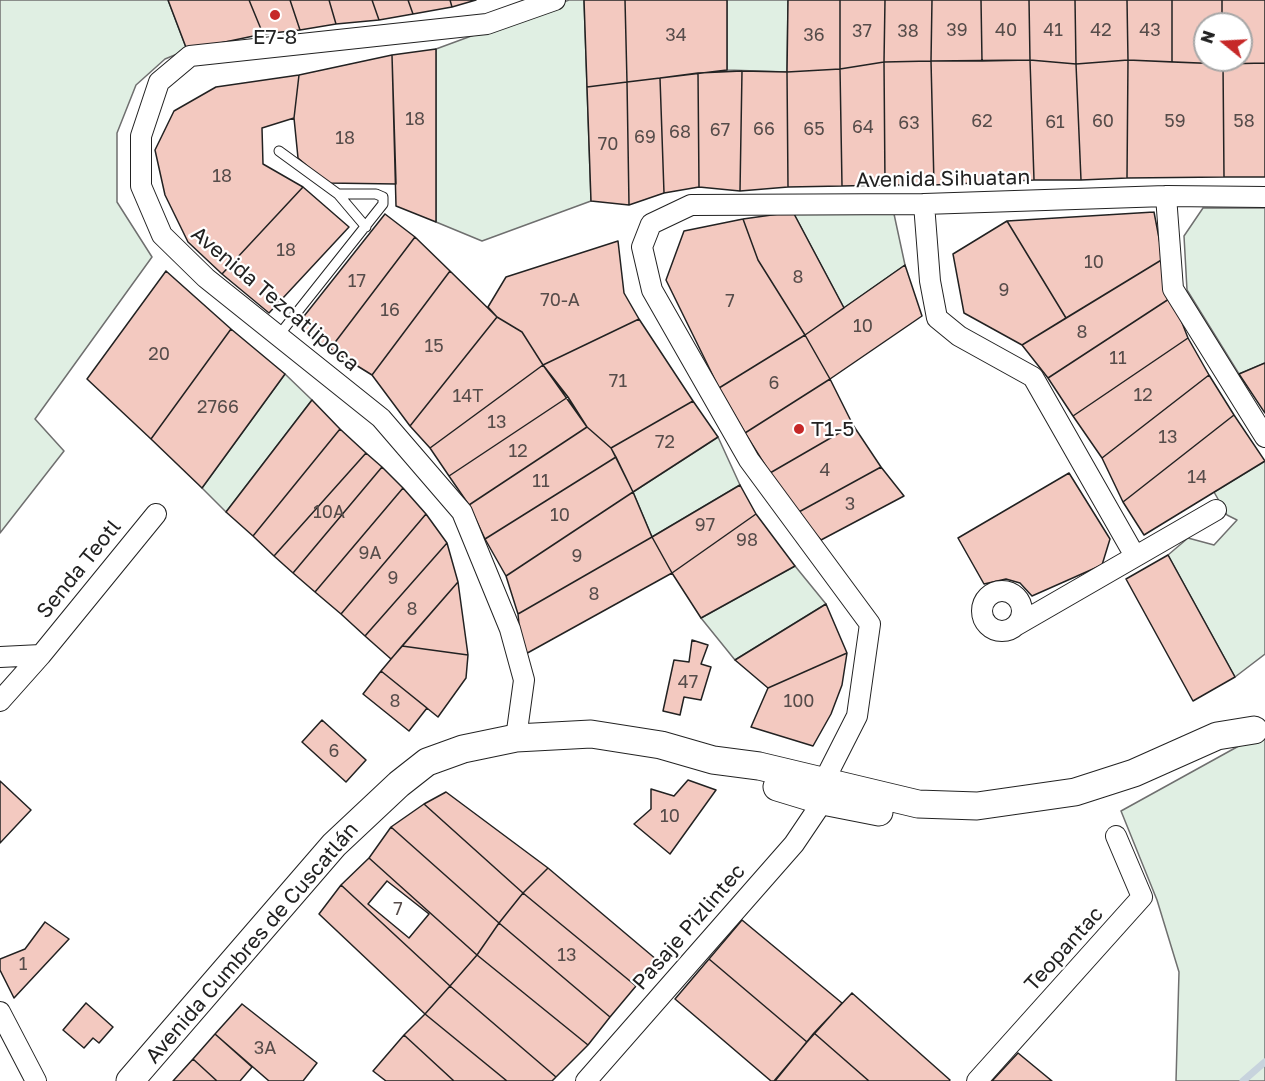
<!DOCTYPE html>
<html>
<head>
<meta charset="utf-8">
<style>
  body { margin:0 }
  #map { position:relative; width:1265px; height:1081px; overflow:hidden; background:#fff; font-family:"Golos Text",sans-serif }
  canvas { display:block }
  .north { position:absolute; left:1193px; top:12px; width:60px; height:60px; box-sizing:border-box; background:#fff; border:2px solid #a7a7a7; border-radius:50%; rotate:288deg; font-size:16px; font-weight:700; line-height:24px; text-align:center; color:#222 }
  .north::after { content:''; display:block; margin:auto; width:21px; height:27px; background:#c62828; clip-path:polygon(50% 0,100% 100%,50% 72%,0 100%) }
</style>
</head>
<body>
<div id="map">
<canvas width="1265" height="1081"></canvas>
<div class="north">N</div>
</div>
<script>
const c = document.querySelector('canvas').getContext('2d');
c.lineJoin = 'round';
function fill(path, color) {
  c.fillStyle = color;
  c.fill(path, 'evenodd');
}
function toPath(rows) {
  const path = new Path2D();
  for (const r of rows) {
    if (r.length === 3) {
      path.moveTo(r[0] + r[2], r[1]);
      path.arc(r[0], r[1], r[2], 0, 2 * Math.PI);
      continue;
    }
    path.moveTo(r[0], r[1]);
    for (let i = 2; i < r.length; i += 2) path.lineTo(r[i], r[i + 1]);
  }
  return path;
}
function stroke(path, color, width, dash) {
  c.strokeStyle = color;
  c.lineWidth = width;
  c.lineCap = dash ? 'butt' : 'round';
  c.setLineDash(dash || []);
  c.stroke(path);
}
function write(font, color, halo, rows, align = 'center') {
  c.font = font + ' "Golos Text",sans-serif';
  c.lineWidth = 4.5;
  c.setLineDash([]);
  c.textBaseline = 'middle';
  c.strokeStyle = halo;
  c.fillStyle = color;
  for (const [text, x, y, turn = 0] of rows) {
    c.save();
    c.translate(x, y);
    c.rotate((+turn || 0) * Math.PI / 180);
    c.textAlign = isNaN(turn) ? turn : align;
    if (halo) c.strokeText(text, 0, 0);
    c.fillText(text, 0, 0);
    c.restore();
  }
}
const green = toPath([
  [0,0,168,0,187,50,165,59,136,85,117,133,117,202,152,257,35,419,64,451,0,533,0,0],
  [569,0,584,0,591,201,482,241,436,222,436,49,569,0],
  [727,0,788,0,787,72,727,70,727,0],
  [1203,208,1265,208,1265,363,1239,374,1187,290,1184,236,1203,208],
  [793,212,894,214,905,265,844,308,793,212],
  [285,374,312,400,226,512,202,488,285,374],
  [718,437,740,485,652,537,633,492,718,437],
  [1265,461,1265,654,1235,677,1168,555,1188,538,1214,545,1237,520,1227,515,1214,492,1265,461],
  [795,566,826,604,735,660,701,618,795,566],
  [1265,729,1265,1081,1176,1081,1179,972,1157,900,1121,811,1246,742,1265,729]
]);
fill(green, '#e0efe3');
stroke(green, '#6f6f6f', 1.5);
stroke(toPath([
  [1243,1081,1265,1062]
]), '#c7d3dd', 7);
const building = toPath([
  [168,0,249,0,263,34,187,50,168,0],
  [249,0,290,0,300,30,263,34,249,0],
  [290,0,329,0,336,24,300,30,290,0],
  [329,0,372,0,379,20,336,24,329,0],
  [372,0,408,0,413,14,379,20,372,0],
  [408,0,450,0,452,7,413,14,408,0],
  [450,0,476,0,452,7,450,0],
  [584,0,625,0,627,82,587,87,584,0],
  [625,0,727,0,727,70,627,82,625,0],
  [788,0,840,0,840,69,787,72,788,0],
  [840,0,885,0,884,62,840,69,840,0],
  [885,0,932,0,931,61,884,62,885,0],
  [932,0,981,0,982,61,931,61,932,0],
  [981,0,1029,0,1030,60,982,61,981,0],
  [1029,0,1075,0,1076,64,1030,60,1029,0],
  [1075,0,1127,0,1128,60,1076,64,1075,0],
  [1127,0,1172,0,1172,62,1128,60,1127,0],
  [1172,0,1222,0,1222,24,1205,24,1205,60,1223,60,1223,64,1172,62,1172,0],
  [1222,0,1265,0,1265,63,1223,64,1223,60,1241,60,1241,24,1222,24,1222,0],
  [436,49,436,222,396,206,392,55,436,49],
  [392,55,396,184,327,183,298,158,294,118,299,75,392,55],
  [1030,60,1034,180,934,185,931,61,1030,60],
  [1030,60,1076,64,1081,180,1034,180,1030,60],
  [1128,60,1127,178,1081,180,1076,64,1128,60],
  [1128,60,1223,64,1224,177,1127,178,1128,60],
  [931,61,934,185,885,185,884,62,931,61],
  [884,62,885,185,842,186,840,69,884,62],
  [1265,63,1265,177,1224,177,1223,64,1265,63],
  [840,69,842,186,788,187,787,72,840,69],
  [742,71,787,72,788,187,740,191,742,71],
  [742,71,740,191,699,187,698,73,742,71],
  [698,73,699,187,664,193,660,78,698,73],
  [299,75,294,118,262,128,263,164,303,187,222,274,188,242,165,195,155,150,174,111,216,87,299,75],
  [660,78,664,193,629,205,627,82,660,78],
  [627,82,629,205,591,201,587,87,627,82],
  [303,187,349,227,269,313,222,274,303,187],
  [793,212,844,308,805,335,758,260,743,219,793,212],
  [1154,212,1163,259,1066,318,1007,221,1154,212],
  [385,214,415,237,330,349,297,325,385,214],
  [743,219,758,260,805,335,719,388,666,280,684,231,743,219],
  [1007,221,1066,318,1022,345,964,313,953,254,1007,221],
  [415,237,450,271,372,375,330,349,415,237],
  [618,241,624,293,639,319,543,365,522,332,497,317,488,307,506,277,618,241],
  [1163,259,1172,297,1048,378,1022,345,1163,259],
  [905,265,922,316,830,379,805,335,905,265],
  [166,271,231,329,151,439,87,379,166,271],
  [450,271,497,317,410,426,372,375,450,271],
  [1172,297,1188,338,1073,416,1048,378,1172,297],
  [497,317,522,332,543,365,430,448,410,426,497,317],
  [639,319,693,401,611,448,587,427,543,365,639,319],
  [231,329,285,374,202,488,151,439,231,329],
  [805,335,830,379,745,433,719,388,805,335],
  [1188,338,1209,375,1102,458,1073,416,1188,338],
  [1265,363,1265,413,1239,374,1265,363],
  [543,365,568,397,449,476,430,448,543,365],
  [1209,375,1234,415,1123,502,1102,458,1209,375],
  [830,379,853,425,770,473,745,433,830,379],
  [568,397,587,427,469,505,449,476,568,397],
  [312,400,340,429,253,536,226,512,312,400],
  [693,401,718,437,633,492,611,448,693,401],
  [1234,415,1265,461,1144,535,1123,502,1234,415],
  [853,425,881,467,797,513,770,473,853,425],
  [587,427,611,448,616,457,485,539,469,505,587,427],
  [340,429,366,453,274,556,253,536,340,429],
  [366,453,382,467,293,573,274,556,366,453],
  [616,457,633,492,506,576,485,539,616,457],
  [382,467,403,488,315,592,293,573,382,467],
  [881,467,904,496,821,540,797,513,881,467],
  [1069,473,1110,539,1102,565,1032,596,1020,583,1006,579,984,584,958,538,1069,473],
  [740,485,756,514,672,573,652,537,740,485],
  [403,488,426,514,341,614,315,592,403,488],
  [633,492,652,537,518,614,506,576,633,492],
  [426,514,447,543,365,636,341,614,426,514],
  [756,514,795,566,701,618,672,573,756,514],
  [652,537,672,573,522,656,518,614,652,537],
  [447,543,458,582,391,659,365,636,447,543],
  [1168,555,1235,677,1193,701,1126,579,1168,555],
  [458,582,468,655,402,646,458,582],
  [826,604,847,653,768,688,735,660,826,604],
  [692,640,708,645,701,664,711,667,701,700,684,697,680,715,663,711,674,660,689,662,692,640],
  [402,646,468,655,466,678,438,717,381,671,402,646],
  [847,653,842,685,831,714,813,746,751,727,768,688,847,653],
  [381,671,427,708,409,731,363,694,381,671],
  [322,720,366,760,346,782,302,742,322,720],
  [688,780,716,790,670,854,634,824,651,809,651,789,674,796,688,780],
  [0,781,31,810,0,843,0,781],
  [446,792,548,868,523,893,424,804,446,792],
  [424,804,523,893,499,923,391,827,424,804],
  [391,827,499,923,477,955,369,858,391,827],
  [369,858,477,955,450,986,341,885,369,858],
  [548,868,657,960,636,986,523,893,548,868],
  [387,881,429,914,409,938,368,904,387,881],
  [341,885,450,986,425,1014,319,914,341,885],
  [523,893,636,986,610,1017,499,923,523,893],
  [742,920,842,1003,807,1042,709,959,742,920],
  [45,922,69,939,14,998,0,970,0,959,25,949,45,922],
  [499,923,610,1017,588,1045,477,955,499,923],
  [477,955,588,1045,556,1077,450,986,477,955],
  [709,959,807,1042,774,1081,771,1081,675,999,709,959],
  [450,986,556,1077,552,1081,507,1081,425,1014,450,986],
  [852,993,950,1080,949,1081,869,1081,814,1033,852,993],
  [86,1003,113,1027,99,1043,93,1038,84,1048,63,1030,86,1003],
  [242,1004,317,1063,303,1081,269,1081,215,1034,242,1004],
  [425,1014,507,1081,454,1081,404,1035,425,1014],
  [814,1033,869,1081,775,1081,814,1033],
  [215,1034,252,1067,240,1081,217,1081,193,1059,215,1034],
  [404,1035,454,1081,386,1081,373,1071,404,1035],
  [1018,1053,1052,1081,992,1081,1018,1053],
  [193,1059,217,1081,173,1081,193,1059]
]);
fill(building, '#f3c9c0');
stroke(building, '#222', 1.5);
const lane = toPath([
  [338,194,366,227],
  [279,335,383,204,383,197,376,194,338,194,279,151]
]);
const street = toPath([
  [1166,196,1173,289,1265,437],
  [924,204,930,281,937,318,959,336,1033,377,1135,556],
  [1002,611,20],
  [1015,626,1216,510],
  [0,657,41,655,156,514],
  [0,701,41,655],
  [516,738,524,680,510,629,462,512,381,418,206,278,162,235,141,186,141,136,159,82,190,56,487,24,555,0],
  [824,781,857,716,870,624,749,460,652,290,642,247,651,224,691,205,924,204,1166,196,1265,197],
  [0,1012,36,1081],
  [586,1081,794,844,823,801],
  [977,1081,1142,897,1116,836]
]);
const secondary = toPath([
  [777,787,823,801,879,812],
  [130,1081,334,845,399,784,427,762,463,749,516,738,591,734,661,745,713,760,759,766,918,804,977,806,1075,792,1134,773,1217,736,1254,730]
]);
stroke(lane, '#222', 11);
stroke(street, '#222', 22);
stroke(secondary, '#222', 29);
stroke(lane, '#fff', 9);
stroke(street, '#fff', 20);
stroke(secondary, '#fff', 27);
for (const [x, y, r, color] of [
  [275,15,6,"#c62828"],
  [799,429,6,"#c62828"]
]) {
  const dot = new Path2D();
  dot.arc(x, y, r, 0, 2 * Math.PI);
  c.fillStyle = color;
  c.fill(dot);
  stroke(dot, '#fff', 2);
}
write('18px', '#564c4a', null, [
  ["39",957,30],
  ["40",1006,30],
  ["41",1053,30],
  ["42",1101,30],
  ["43",1150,30],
  ["37",862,31],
  ["38",908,31],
  ["34",676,35],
  ["36",814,35],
  ["18",415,119],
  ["62",982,121],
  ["60",1103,121],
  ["59",1175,121],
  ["58",1244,121],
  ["61",1055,122],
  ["63",909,123],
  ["64",863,127],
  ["66",764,129],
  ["65",814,129],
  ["67",720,130],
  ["68",680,132],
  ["69",645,137],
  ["18",345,138],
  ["70",608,144],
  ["18",222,176],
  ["18",286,250],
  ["10",1094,262],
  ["8",798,277],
  ["17",357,281],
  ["9",1004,290],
  ["70-A",560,300],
  ["7",730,301],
  ["16",390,310],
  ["10",863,326],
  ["8",1082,332],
  ["15",434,346],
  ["20",159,354],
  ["11",1118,358],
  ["71",618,381],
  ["6",774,383],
  ["12",1143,395],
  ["14T",468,396],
  ["2766",218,407],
  ["13",497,422],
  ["13",1168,437],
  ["72",665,442],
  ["12",518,451],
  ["4",825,470],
  ["14",1197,477],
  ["11",541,481],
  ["3",850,504],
  ["10A",329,512],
  ["10",560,515],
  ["97",705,525],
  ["98",747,540],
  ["9A",370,553],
  ["9",577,556],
  ["9",393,578],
  ["8",594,594],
  ["8",412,609],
  ["47",688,682],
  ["8",395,701],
  ["100",799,701],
  ["6",334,751],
  ["10",670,816],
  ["7",398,909],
  ["13",567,955],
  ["1",23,964],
  ["3A",265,1048]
]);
write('21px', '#222', '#fff', [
  ["E7-8",275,37],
  ["T1-5",811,429,"left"]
]);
write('21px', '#222', '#fff', [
  ["Avenida Sihuatan",943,179,-1],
  ["Avenida Tezcatlipoca",275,299,40],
  ["Senda Teotl",79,569,-51],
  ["Pasaje Pizlintec",689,927,-49],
  ["Avenida Cumbres de Cuscatlán",252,943,-49],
  ["Teopantac",1064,949,-48]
]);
</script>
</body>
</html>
